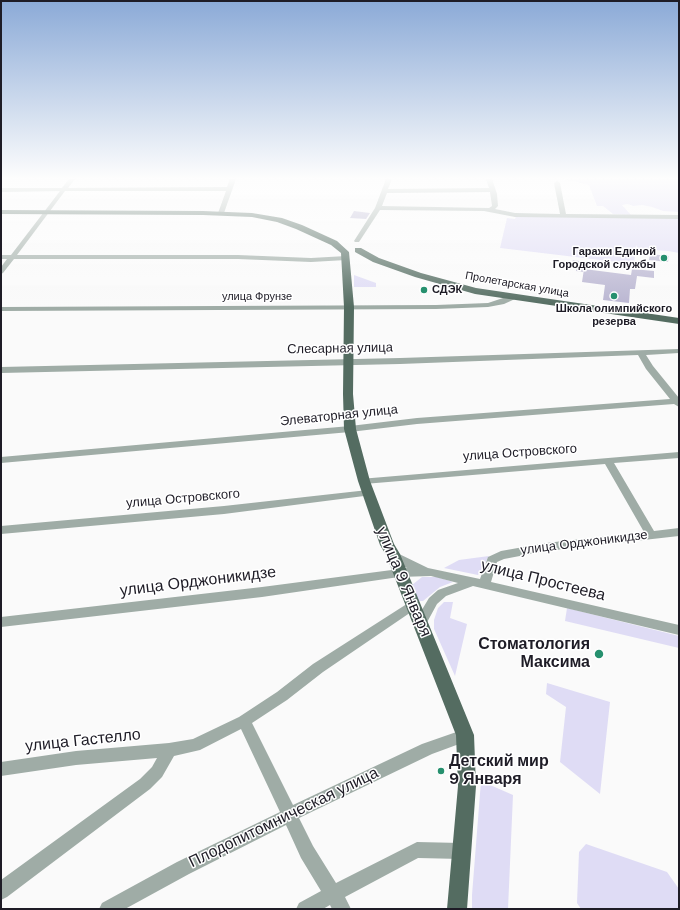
<!DOCTYPE html>
<html>
<head>
<meta charset="utf-8">
<style>
  body { margin:0 }
  #map { position:relative; width:680px; height:910px; overflow:hidden; background:#fafafa; font-family:"DM Sans",sans-serif }
  canvas { display:block }
  .frame { position:absolute; inset:0; border:2px solid #1e1c26; pointer-events:none }
</style>
</head>
<body>
<div id="map">
<canvas width="680" height="910"></canvas>
<div class="frame"></div>
</div>
<script>
const c = document.querySelector('canvas').getContext('2d');
c.lineJoin = 'round';
function fill(path, color) {
  c.fillStyle = color;
  c.fill(path, 'evenodd');
}
function toPath(rows) {
  const path = new Path2D();
  for (const r of rows) {
    path.moveTo(r[0], r[1]);
    for (let i = 2; i < r.length; i += 2) path.lineTo(r[i], r[i + 1]);
  }
  return path;
}
function stroke(path, color, width, dash) {
  c.strokeStyle = color;
  c.lineWidth = width;
  c.lineCap = dash ? 'butt' : 'round';
  c.setLineDash(dash || []);
  c.stroke(path);
}
function write(font, color, halo, rows, align = 'center') {
  c.font = font + ' "DM Sans",sans-serif';
  c.lineWidth = 3;
  c.setLineDash([]);
  c.textBaseline = 'middle';
  c.strokeStyle = halo;
  c.fillStyle = color;
  for (const [text, x, y, turn = 0] of rows) {
    c.save();
    c.translate(x, y);
    c.rotate((+turn || 0) * Math.PI / 180);
    c.textAlign = isNaN(turn) ? turn : align;
    if (halo) c.strokeText(text, 0, 0);
    c.fillText(text, 0, 0);
    c.restore();
  }
}
fill(toPath([
  [564,179,679,179,679,212,663,211,652,207,642,205,633,206,628,204,622,205,631,215,613,214,603,206,597,206,589,185],
  [516,216,679,218,679,253,668,251,638,249,636,245,634,264,500,248,507,218,515,219],
  [354,275,376,283,376,287,354,287],
  [489,556,478,575,444,568,459,560],
  [422,577,437,577,453,582,440,587,423,601,418,601,412,585],
  [444,602,453,602,450,618,467,624,455,676,434,629,434,620,438,608],
  [567,608,679,636,679,648,565,621],
  [547,683,610,702,600,794,560,762,566,707,546,694],
  [481,781,513,795,508,909,472,909,472,895],
  [586,844,667,872,679,889,679,909,581,909,577,903,579,852]
]), '#dfdcf5');
fill(toPath([
  [354,211,370,213,366,219,350,218],
  [650,254,669,256,668,262,649,260],
  [573,260,585,262,584,272,576,271,577,268,571,267],
  [584,269,631,275,632,269,654,271,654,278,637,276,635,289,630,289,629,303,603,300,605,285,582,282]
]), '#b9b5d1');
fill(toPath([
  [69,179,75,179,68,188,227,187,230,179,236,179,224,213,221,215,218,213,226,191,65,191,17,255,238,255,311,258,346,256,349,258,346,260,311,262,238,259,14,259,3,273,1,274,1,267,7,259,1,259,1,255,11,255,60,191,1,192,1,188,62,188,69,179],
  [386,179,392,179,388,189,489,188,486,179,492,179,497,194,498,206,495,209,515,213,560,214,554,183,557,181,560,183,566,214,679,215,679,219,515,217,484,211,380,210,359,242,355,242,354,241,375,208,386,179],
  [490,192,492,206,489,208,382,206,387,193,490,192],
  [512,295,515,295,515,299,504,304,488,307,436,309,1,311,1,307,436,305,488,303,512,295],
  [679,349,679,353,646,355,653,366,679,398,679,407,674,404,417,424,350,432,1,463,1,457,350,426,417,418,670,399,646,369,638,355,400,364,1,373,1,367,400,358,679,349],
  [679,452,679,458,614,463,654,531,679,528,679,536,546,551,504,559,497,562,491,582,679,625,679,635,473,586,446,596,437,604,425,626,420,628,415,626,414,623,429,598,438,590,458,583,431,576,399,577,262,597,1,627,1,617,262,587,407,568,389,558,387,555,389,552,393,551,428,568,480,579,488,557,501,551,546,543,644,532,605,464,364,484,360,483,359,481,360,479,679,452],
  [368,490,373,493,372,495,224,514,1,534,1,526,224,506,368,490],
  [413,600,417,602,419,605,417,608,323,672,287,700,252,723,293,805,422,744,465,729,470,730,472,735,470,740,432,754,299,818,313,846,336,883,417,842,461,843,467,845,469,851,467,857,461,859,418,858,345,897,351,909,332,909,330,905,323,909,296,909,299,903,321,891,301,858,286,825,189,874,125,909,99,909,102,903,177,862,280,812,241,729,200,750,174,756,162,777,150,789,7,897,1,900,1,880,140,779,152,767,157,758,76,765,1,776,1,762,76,751,169,743,193,739,239,717,277,692,313,664,413,600]
]), '#9faca6');
fill(toPath([
  [1,210,203,211,252,213,282,218,302,225,337,241,349,252,354,307,353,394,356,429,370,481,394,544,400,554,474,735,476,786,467,909,447,909,458,786,456,735,386,555,380,545,358,481,344,429,343,394,344,307,341,253,331,245,296,229,277,222,252,217,203,215,1,214,1,210],
  [355,248,361,248,379,258,421,273,476,288,679,318,679,324,475,294,415,277,373,262,355,252,355,248]
]), '#546c61');
const sky = c.createLinearGradient(0, 0, 0, 307);
sky.addColorStop(0, '#8baad7');
sky.addColorStop(0.58, '#fdfdfd');
sky.addColorStop(1, '#fdfdfd00');
c.fillStyle = sky;
c.fillRect(0, 0, 680, 307);
for (const [x, y, r, color] of [
  [664,258,4,"#26906e"],
  [424,290,4,"#26906e"],
  [614,296,4,"#26906e"],
  [599,654,5,"#26906e"],
  [441,771,4,"#26906e"]
]) {
  const dot = new Path2D();
  dot.arc(x, y, r, 0, 2 * Math.PI);
  c.fillStyle = color;
  c.fill(dot);
  stroke(dot, '#fff', 1.5);
}
write('bold 11px', '#1e1c26', '#fff', [
  ["Гаражи Единой",656,252],
  ["Городской службы",656,265],
  ["СДЭК",432,290,"left"],
  ["Школа олимпийского",614,309,"center"],
  ["резерва",614,322,"center"]
], 'right');
write('11px', '#1e1c26', '#fff', [
  ["Пролетарская улица",517,285,10],
  ["улица Фрунзе",257,297]
]);
write('13px', '#1e1c26', '#fff', [
  ["Слесарная улица",340,349,-1],
  ["Элеваторная улица",339,416,-6],
  ["улица Островского",520,453,-4],
  ["улица Островского",183,499,-5],
  ["улица Орджоникидзе",584,543,-7]
]);
write('16px', '#1e1c26', '#fff', [
  ["улица Простеева",543,581,14],
  ["улица Орджоникидзе",198,582,-7],
  ["улица 9 Января",403,582,67],
  ["улица Гастелло",83,741,-6],
  ["Плодопитомническая улица",284,818,-26]
]);
write('bold 16px', '#1e1c26', '#fff', [
  ["Стоматология",590,645],
  ["Максима",590,663],
  ["Детский мир",449,762,"left"],
  ["9 Января",449,780,"left"]
], 'right');
</script>
</body>
</html>
